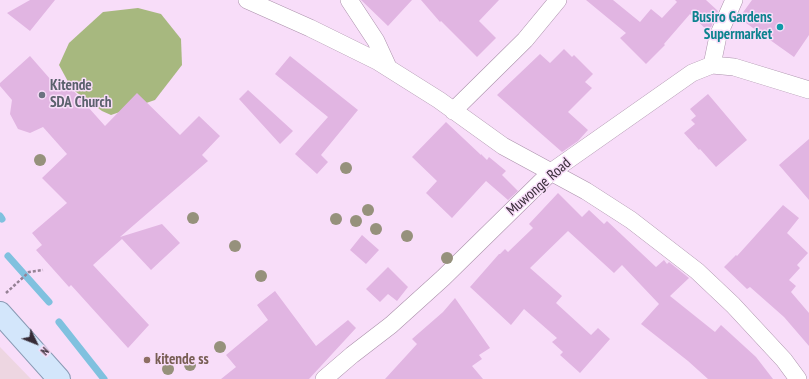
<!DOCTYPE html>
<html>
<head>
<meta charset="utf-8">
<style>
  body { margin:0 }
  #map { position:relative; width:809px; height:379px; overflow:hidden; background:#f8ddf9; font-family:"PT Sans Narrow",sans-serif }
  canvas { display:block }
  .north { position:absolute; left:16px; top:323px; width:40px; height:40px; -webkit-text-stroke:3px #f8ddf9; paint-order:stroke; rotate:133deg; font-size:11px; font-weight:700; line-height:16px; text-align:center; color:#362b36 }
  .north::after { content:''; display:block; margin:auto; width:14px; height:18px; background:#362b36; clip-path:polygon(50% 0,100% 100%,50% 72%,0 100%) }
</style>
</head>
<body>
<div id="map">
<canvas width="809" height="379"></canvas>
<div class="north">N</div>
</div>
<script>
const c = document.querySelector('canvas').getContext('2d');
c.lineJoin = 'round';
function fill(path, color) {
  c.fillStyle = color;
  c.fill(path, 'evenodd');
}
function toPath(rows) {
  const path = new Path2D();
  for (const r of rows) {
    path.moveTo(r[0], r[1]);
    for (let i = 2; i < r.length; i += 2) path.lineTo(r[i], r[i + 1]);
  }
  return path;
}
function stroke(path, color, width, dash) {
  c.strokeStyle = color;
  c.lineWidth = width;
  c.lineCap = dash ? 'butt' : 'round';
  c.setLineDash(dash || []);
  c.stroke(path);
}
function write(font, color, halo, rows, align = 'center') {
  c.font = font + ' "PT Sans Narrow",sans-serif';
  c.lineWidth = 3;
  c.setLineDash([]);
  c.textBaseline = 'middle';
  c.strokeStyle = halo;
  c.fillStyle = color;
  for (const [text, x, y, turn = 0] of rows) {
    c.save();
    c.translate(x, y);
    c.rotate((+turn || 0) * Math.PI / 180);
    c.textAlign = isNaN(turn) ? turn : align;
    if (halo) c.strokeText(text, 0, 0);
    c.fillText(text, 0, 0);
    c.restore();
  }
}
fill(toPath([
  [0,347,31,379,0,379]
]), '#edd6e1');
fill(toPath([
  [138,8,161,14,181,39,182,65,155,100,111,115,102,111,72,89,59,65,69,43,103,12]
]), '#a7b87f');
stroke(toPath([
  [0,216,2,219],
  [8,256,49,302],
  [59,322,104,379]
]), '#80c1df', 7);
fill(toPath([
  [30,0,55,0,30,31,7,13],
  [361,0,412,0,388,26],
  [421,0,499,0,479,21,496,38,477,57,441,21,440,22],
  [586,0,613,0,640,22,651,9,662,18,677,2,675,0,706,0,718,11,709,32,690,14,664,44,665,45,646,64,620,38,626,33],
  [752,0,809,0,809,35,794,57,739,18],
  [564,49,572,57,574,55,593,74,585,82,592,88,568,112,588,130,578,141,562,152,497,95,540,54,550,63],
  [30,56,51,80,63,79,105,126,137,93,180,135,199,116,220,136,202,155,208,161,120,237,162,224,180,243,151,270,122,239,93,265,149,325,128,348,71,285,69,287,36,250,42,245,32,233,67,203,42,178,67,154,43,127,30,133,18,129,10,114,12,100,0,86,0,83],
  [290,56,358,110,321,155,328,162,317,174,295,154,328,117,275,74],
  [248,90,293,131,280,144,239,99],
  [708,94,747,140,716,167,700,149,699,150,684,133,695,124,691,120,696,116,690,109],
  [446,122,481,155,481,154,487,160,489,157,506,171,502,175,518,191,508,200,486,181,452,218,426,193,437,181,412,157],
  [809,139,809,200,779,165],
  [558,193,582,217,589,210,604,224,607,221,656,267,664,260,667,264,669,262,689,278,670,296,715,332,721,325,756,357,773,379,708,379,688,361,641,324,659,304,622,265,614,273,568,231,530,268,562,296,556,303,591,335,598,328,610,339,580,373,560,355,563,352,552,342,557,338,524,309,511,325,470,287,499,254,500,254,505,249,508,252,533,228,529,224],
  [783,205,799,218,787,233,808,253,797,265,800,268,789,280,796,286,791,292,809,313,809,346,784,317,750,287,747,289,724,267,736,255,737,256],
  [362,235,379,250,366,264,350,250],
  [388,267,408,287,397,301,388,294,380,302,366,289],
  [275,291,316,346,348,320,356,328,309,379,221,379,236,367,226,355,268,320,257,305],
  [455,298,490,348,479,355,482,359,472,366,483,379,385,379,417,344,412,339,443,312]
]), '#e1b5e2');
const street = toPath([
  [247,0,310,28,377,61,439,100,503,146,586,191,631,220,697,271,733,305,784,360,798,379],
  [349,0,376,41,388,67],
  [712,65,718,36,734,0],
  [453,111,525,40,558,0],
  [324,379,352,355,391,325,443,278,551,172,692,73,712,65,734,67,809,90]
]);
const primary = toPath([
  [0,313,59,379]
]);
stroke(street, '#aa90aa', 18);
stroke(primary, '#899ab4', 24);
stroke(toPath([
  [6,293,29,272,43,270]
]), '#958295', 2.5, [3, 2]);
stroke(street, '#fff', 17);
stroke(primary, '#d3e6fb', 22);
c.fillStyle = '#96917c';
for (const [x, y] of [
  [40,160],
  [346,168],
  [368,210],
  [193,218],
  [336,219],
  [356,221],
  [376,229],
  [407,236],
  [235,246],
  [447,258],
  [261,276],
  [220,347],
  [190,365],
  [168,369]
]) {
  c.beginPath();
  c.arc(x, y, 6, 0, 2 * Math.PI);
  c.fill();
}
for (const [x, y, r, color] of [
  [780,27,4,"#0f9aa8"],
  [42,95,4,"#6b7280"],
  [147,360,4,"#8d6e63"]
]) {
  const dot = new Path2D();
  dot.arc(x, y, r, 0, 2 * Math.PI);
  c.fillStyle = color;
  c.fill(dot);
  stroke(dot, '#f8ddf9', 1.5);
}
write('bold 15px', '#0d838f', '#f8ddf9', [
  ["Busiro Gardens",772,18],
  ["Supermarket",772,35]
], 'right');
write('bold 15px', '#5b616d', '#f8ddf9', [
  ["Kitende",50,86],
  ["SDA Church",50,103]
], 'left');
write('15px', '#362b36', '#f8ddf9', [
  ["Muwonge Road",539,187,-41]
]);
write('bold 15px', '#785e54', '#f8ddf9', [
  ["kitende ss",155,360]
], 'left');
</script>
</body>
</html>
